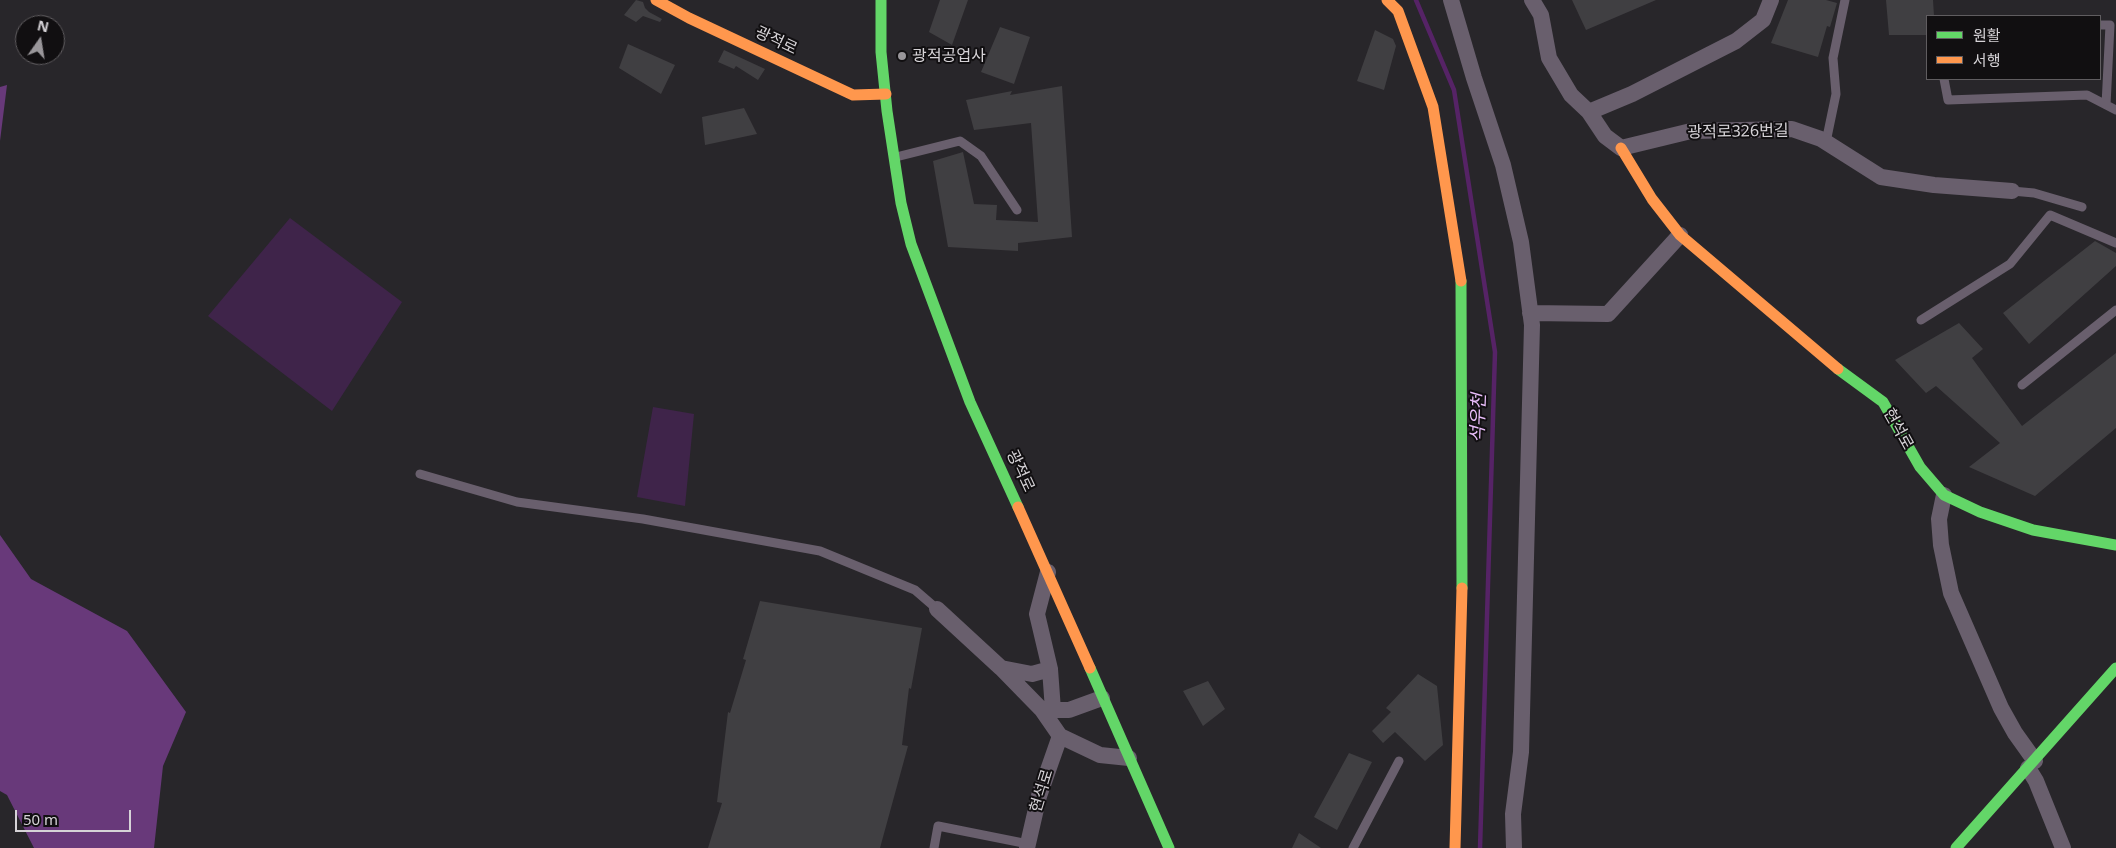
<!DOCTYPE html>
<html>
<head>
<meta charset="utf-8">
<style>
  body { margin:0 }
  #map { position:relative; width:2116px; height:848px; overflow:hidden; background:#28262a; font-family:"Noto Sans","Noto Sans KR",sans-serif }
  canvas { display:block }
  .legend { position:absolute; left:1926px; top:15px; width:175px; height:65px; box-sizing:border-box; background:#110f11; border:1px solid #605d60; margin:0; padding:6px 9px; list-style:none; font-size:15px; color:#d6d3d7 }
  .legend li { display:flex; align-items:center; gap:10px; height:25px }
  .legend b { width:25px; border:1px solid #605d60 }
  .north { position:absolute; left:15px; top:15px; width:50px; height:50px; box-sizing:border-box; background:#110f11; border:1px solid #605d60; border-radius:50%; rotate:13deg; font-size:14px; font-weight:700; line-height:20px; text-align:center; color:#d6d3d7 }
  .north::after { content:''; display:block; margin:auto; width:18px; height:22px; background:#99969a; clip-path:polygon(50% 0,100% 100%,50% 72%,0 100%) }
  .scale { position:absolute; left:15px; top:810px; width:116px; height:22px; box-sizing:border-box; border:2px solid #d6d3d7; border-top:0; padding-left:6px; font-size:15px; line-height:18px; white-space:nowrap; color:#d6d3d7; -webkit-text-stroke:4px #110f11; paint-order:stroke }
</style>
</head>
<body>
<div id="map">
<canvas width="2116" height="848"></canvas>
<ul class="legend">
<li><b style="height:6px;background:#63d668"></b>원활</li>
<li><b style="height:6px;background:#ff974d"></b>서행</li>
</ul>
<div class="north">N</div>
<div class="scale">50 m</div>
</div>
<script>
const c = document.querySelector('canvas').getContext('2d');
c.lineJoin = 'round';
function fill(path, color) {
  c.fillStyle = color;
  c.fill(path, 'evenodd');
}
function toPath(rows) {
  const path = new Path2D();
  for (const r of rows) {
    path.moveTo(r[0], r[1]);
    for (let i = 2; i < r.length; i += 2) path.lineTo(r[i], r[i + 1]);
  }
  return path;
}
function stroke(path, color, width, dash) {
  c.strokeStyle = color;
  c.lineWidth = width;
  c.lineCap = dash ? 'butt' : 'round';
  c.setLineDash(dash || []);
  c.stroke(path);
}
function write(font, color, halo, rows, align = 'center') {
  c.font = font + ' "Noto Sans","Noto Sans KR",sans-serif';
  c.lineWidth = 4;
  c.setLineDash([]);
  c.textBaseline = 'middle';
  c.strokeStyle = halo;
  c.fillStyle = color;
  for (const [text, x, y, turn = 0] of rows) {
    c.save();
    c.translate(x, y);
    c.rotate((+turn || 0) * Math.PI / 180);
    c.textAlign = isNaN(turn) ? turn : align;
    if (halo) c.strokeText(text, 0, 0);
    c.fillText(text, 0, 0);
    c.restore();
  }
}
fill(toPath([
  [290,218,402,302,332,411,208,316],
  [653,407,694,414,685,506,637,497]
]), '#3f244a');
fill(toPath([
  [7,85,0,141,0,87],
  [0,535,31,579,127,631,186,712,163,766,154,848,34,848,7,795,0,791]
]), '#68397a');
stroke(toPath([
  [1416,0,1454,90,1495,352,1480,848]
]), '#562366', 4.5);
fill(toPath([
  [636,0,643,2,645,8,649,12,662,19,660,22,643,16,636,22,624,15],
  [940,0,968,0,952,45,929,32],
  [1572,0,1656,0,1586,30],
  [1788,0,1826,0,1837,3,1830,27,1827,26,1818,57,1771,43],
  [1886,0,1933,0,1934,16,1927,16,1927,35,1889,35],
  [1000,27,1030,37,1014,84,981,72],
  [1375,30,1393,39,1396,46,1384,90,1357,81],
  [628,44,675,65,661,94,619,68],
  [724,50,765,69,758,80,736,66,734,69,718,62],
  [1062,86,1072,237,1018,243,1018,251,948,247,933,161,963,152,974,204,997,205,996,220,1038,222,1031,123,974,130,966,100,1012,91,1010,95],
  [744,108,757,134,705,145,702,117],
  [2095,241,2116,253,2116,266,2029,344,2003,313],
  [1959,323,1983,349,1972,358,2022,426,2116,353,2116,428,2035,496,1969,467,2000,443,1936,386,1926,393,1895,360],
  [760,601,922,628,911,689,909,688,902,745,908,746,880,848,708,848,722,803,717,802,728,712,730,713,746,660,743,659],
  [1418,674,1437,686,1443,745,1425,761,1395,732,1383,743,1372,731,1391,712,1386,708],
  [1208,681,1225,709,1203,726,1183,691],
  [1349,753,1372,762,1337,830,1314,817],
  [1299,833,1321,848,1292,848]
]), '#403f42');
stroke(toPath([
  [2100,25,2110,25,2106,105],
  [1944,79,1948,100,2087,95,2116,110],
  [1826,142,1836,94,1833,58,1845,0],
  [896,157,960,141,981,156,1017,210],
  [2012,191,2034,193,2082,207],
  [1921,320,2010,264,2050,215,2116,243],
  [2022,385,2116,310],
  [420,474,517,502,643,519,820,551,915,590,937,609],
  [934,848,938,826,1028,844],
  [1353,848,1399,761]
]), '#695f6d', 9);
stroke(toPath([
  [1451,0,1474,78,1503,165,1521,242,1532,325,1521,752,1513,814,1514,848],
  [1532,0,1541,15,1549,58,1571,95,1589,112,1605,136,1621,148,1691,131,1792,129,1821,139,1881,177,1934,185,2012,191],
  [1589,112,1632,94,1736,41,1763,20,1771,0],
  [1530,313,1608,314,1680,235],
  [1944,495,1939,519,1941,545,1951,593,2001,708,2015,733,2035,761],
  [1048,572,1037,614,1050,669,1053,710],
  [937,609,1001,668,1042,710,1069,710,1102,698],
  [1001,668,1032,674,1050,669],
  [1042,710,1060,736,1100,755,1129,758],
  [2028,768,2036,781,2063,848],
  [1027,848,1039,796,1060,736]
]), '#695f6d', 16);
stroke(toPath([
  [881,0,881,52,887,111,901,203,911,244,970,402,1018,507],
  [1461,281,1462,588],
  [1838,369,1883,402,1920,467,1944,495,1980,512,2033,530,2116,545],
  [1090,668,1169,848],
  [1956,848,2116,668]
]), '#63d668', 11);
stroke(toPath([
  [656,0,689,18,853,95,886,94],
  [1387,0,1398,11,1433,107,1461,281],
  [1621,148,1652,199,1680,235,1838,369],
  [1018,507,1090,668],
  [1455,848,1462,588]
]), '#ff974d', 11);
for (const [x, y, r, color] of [
  [902,56,5,"#99969a"]
]) {
  const dot = new Path2D();
  dot.arc(x, y, r, 0, 2 * Math.PI);
  c.fillStyle = color;
  c.fill(dot);
  stroke(dot, '#110f11', 2);
}
write('16px', '#d6d3d7', '#110f11', [
  ["광적로",776,41,25],
  ["광적로326번길",1738,132,-1],
  ["현석로",1898,429,61],
  ["광적로",1020,471,65],
  ["현석로",1042,791,-73]
]);
write('16px', '#d6d3d7', '#110f11', [
  ["광적공업사",912,56]
], 'left');
write('italic 18px', '#e9bdfa', '#110f11', [
  ["석우천",1479,418,-88]
]);
</script>
</body>
</html>
